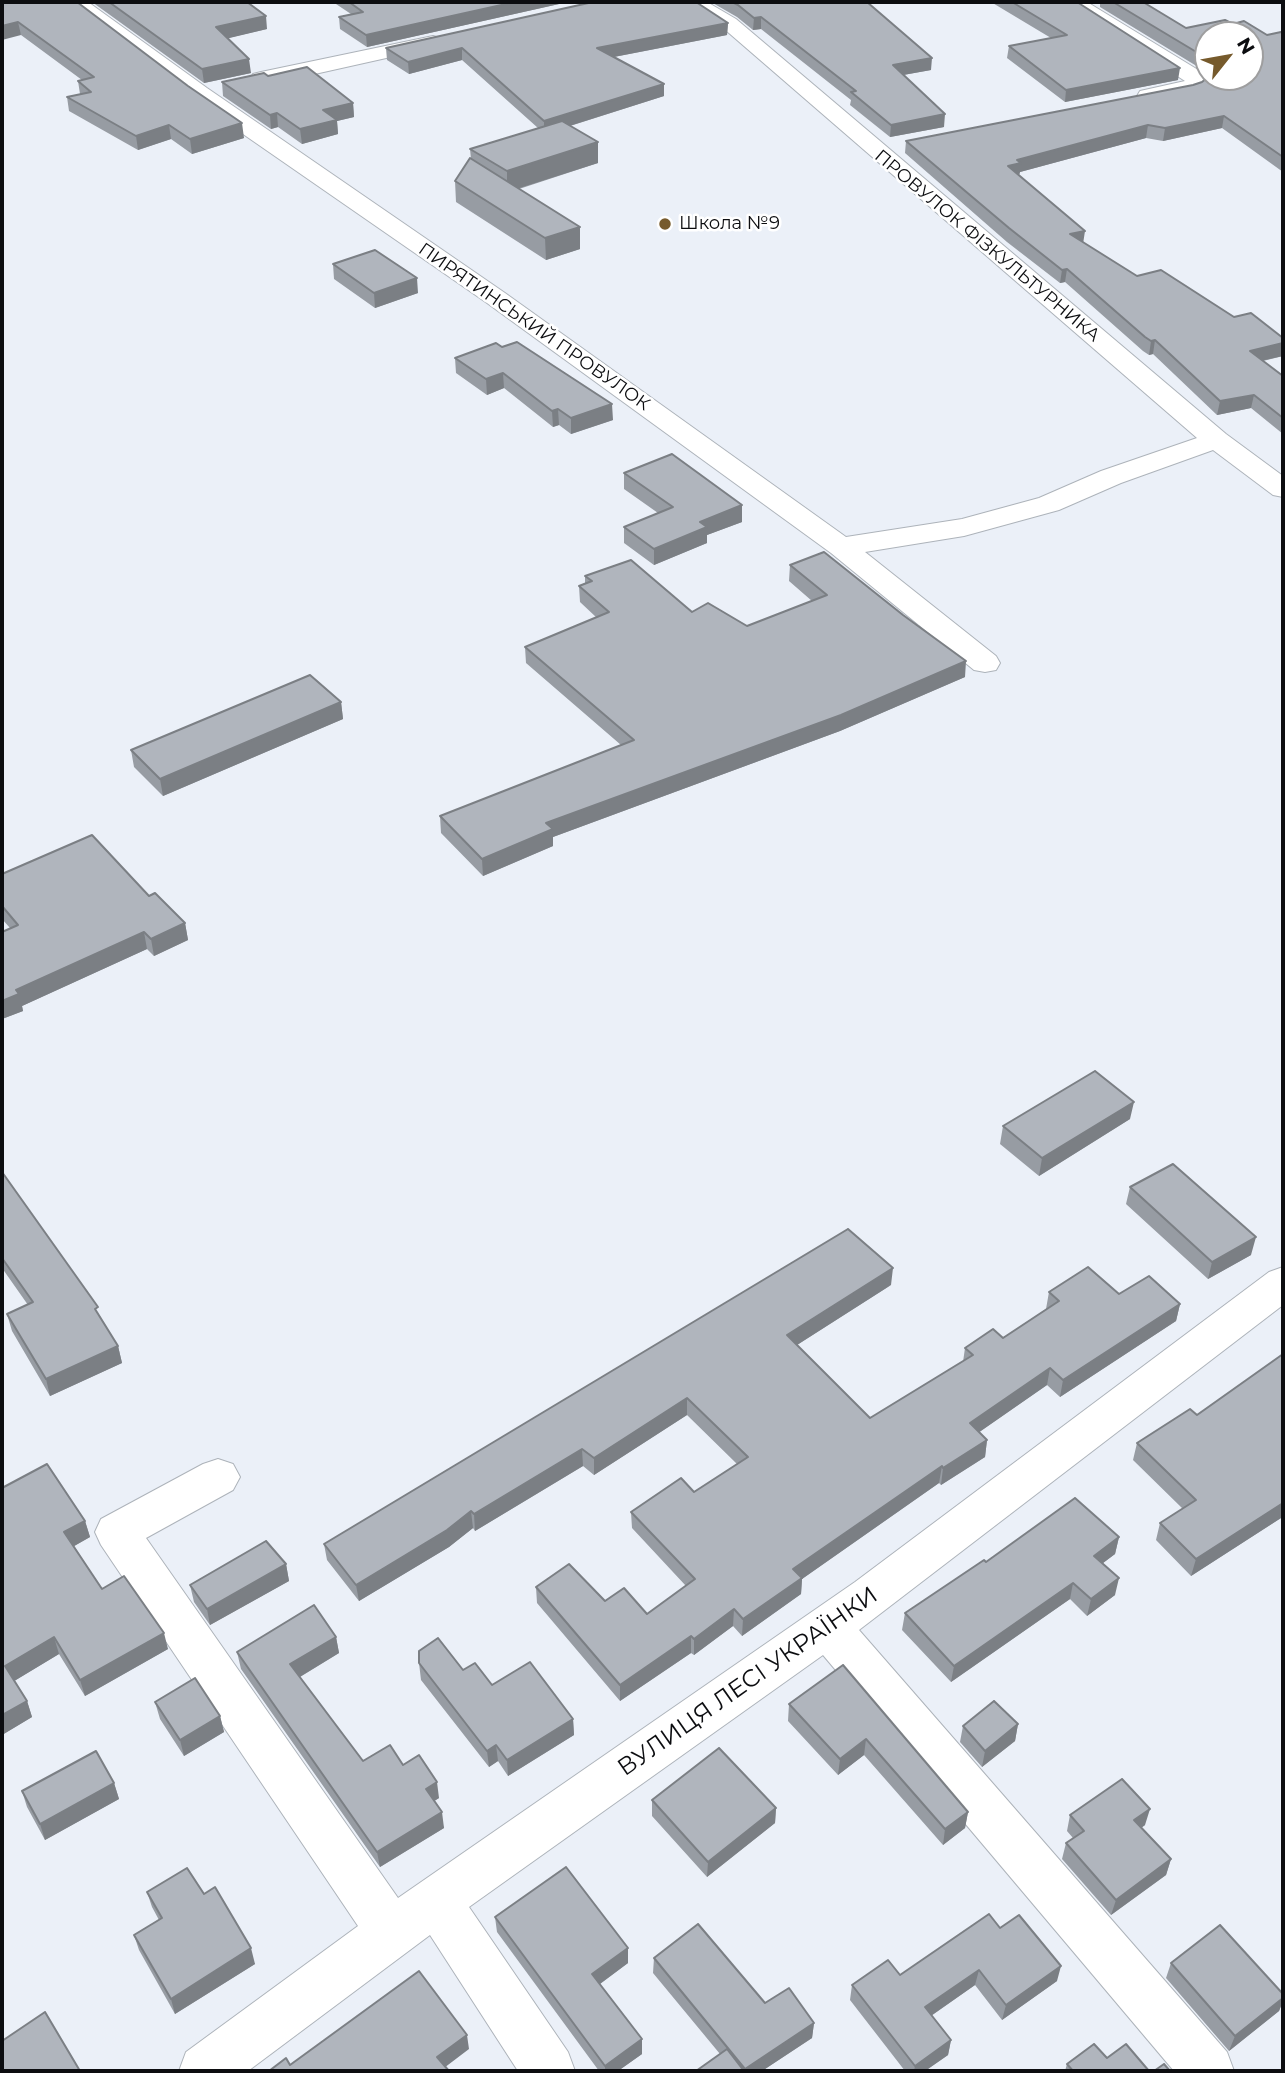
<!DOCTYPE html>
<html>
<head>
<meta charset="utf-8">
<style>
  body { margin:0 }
  #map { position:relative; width:1285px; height:2073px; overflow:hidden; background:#ebf0f8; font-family:Montserrat,sans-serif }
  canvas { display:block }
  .frame { position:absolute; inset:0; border:4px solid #0c0d10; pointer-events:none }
  .north { position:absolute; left:1194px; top:21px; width:70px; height:70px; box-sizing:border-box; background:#fff; border:2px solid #9e9e9f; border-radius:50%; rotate:59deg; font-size:19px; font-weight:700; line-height:28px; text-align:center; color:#0c0d10 }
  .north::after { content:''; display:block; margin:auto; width:24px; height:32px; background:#765a2c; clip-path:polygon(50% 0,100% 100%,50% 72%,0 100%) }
</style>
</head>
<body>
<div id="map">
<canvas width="1285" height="2073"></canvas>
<div class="frame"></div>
<div class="north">N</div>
</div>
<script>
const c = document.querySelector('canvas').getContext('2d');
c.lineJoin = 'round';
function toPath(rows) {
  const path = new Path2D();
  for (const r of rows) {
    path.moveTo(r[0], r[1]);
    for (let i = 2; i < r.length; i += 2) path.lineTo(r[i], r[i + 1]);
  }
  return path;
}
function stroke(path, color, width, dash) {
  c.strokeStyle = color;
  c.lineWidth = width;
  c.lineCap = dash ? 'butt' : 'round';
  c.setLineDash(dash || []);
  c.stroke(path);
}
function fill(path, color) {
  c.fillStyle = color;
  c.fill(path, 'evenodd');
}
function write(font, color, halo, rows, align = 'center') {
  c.font = font + ' Montserrat,sans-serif';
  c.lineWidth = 5;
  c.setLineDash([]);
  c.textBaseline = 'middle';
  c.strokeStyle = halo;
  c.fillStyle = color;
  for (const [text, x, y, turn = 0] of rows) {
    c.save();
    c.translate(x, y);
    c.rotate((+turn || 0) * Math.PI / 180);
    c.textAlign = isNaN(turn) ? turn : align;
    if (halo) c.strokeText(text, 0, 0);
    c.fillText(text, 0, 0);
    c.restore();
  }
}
const minor = toPath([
  [65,2,88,2,207,88,505,293,846,537,962,519,1039,498,1101,471,1197,438,722,27,683,2,707,2,736,19,1226,434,1283,476,1283,497,1273,495,1213,450,1121,483,1059,510,964,536,865,552,996,656,1000,663,996,670,985,672,974,670,831,553,487,303,191,98,65,2],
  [1063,2,1087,2,1208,76,1211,81,1198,93,1148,103,1140,101,1137,96,1140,91,1185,81,1063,2],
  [433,36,440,38,444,42,440,46,261,86,253,84,250,79,253,74,261,72,433,36],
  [1283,1267,1283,1305,859,1630,1227,2052,1234,2071,1174,2071,823,1655,469,1907,568,2052,575,2071,518,2071,430,1935,248,2071,179,2071,186,2052,358,1926,101,1545,95,1532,101,1519,203,1464,218,1459,233,1464,240,1477,233,1490,146,1538,398,1898,855,1582,1269,1272,1283,1267]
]);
stroke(minor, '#adb3ba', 2);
fill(minor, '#fff');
fill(toPath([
  [2,2,244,138,192,154,171,139,138,150,69,111,67,97,80,94,78,81,82,80,21,35],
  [92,2,247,2,267,29,228,38,251,73,204,83],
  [333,2,568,2,367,47,340,29,339,17,351,14],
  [711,2,867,2,931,70,903,75,944,127,890,137,850,105,851,100,761,29,753,30,737,17],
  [991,2,1077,2,1178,80,1065,102,1007,58,1009,46,1051,38],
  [1100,2,1143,2,1186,28,1233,24,1267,35,1283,34,1283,172,1222,128,1163,141,1146,138,1020,172,1019,175,1083,242,1137,276,1283,338,1283,356,1263,361,1283,376,1283,434,1251,408,1217,415,1153,354,1149,355,1143,351,1065,282,1060,283,1007,242,905,153,906,141,1250,77,1208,35,1208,73,1100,7],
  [728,23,727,35,614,57,664,96,570,126,598,142,598,163,519,189,580,227,580,249,546,260,456,202,455,181,471,159,470,149,538,128,462,60,409,74,387,60,386,48],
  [268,76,353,103,354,117,337,121,338,134,302,144,278,127,271,129,223,96,222,82],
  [333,264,418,293,375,308,334,279],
  [496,343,613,420,571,434,559,425,553,427,504,388,487,395,456,373,455,358],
  [624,473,742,505,742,522,707,535,707,543,654,565,624,543,624,527,658,513,624,489],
  [790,565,965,677,840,731,553,837,553,846,483,876,441,833,440,816,621,745,526,663,525,647,597,618,580,602,579,586,585,583,585,576,692,612,747,626,812,601,789,581],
  [341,702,343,719,163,796,134,767,131,750],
  [2,874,149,896,185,923,188,940,154,956,147,949,22,1006,23,1011,2,1019,10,928,2,919],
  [1130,1119,1039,1176,1000,1144,1003,1126],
  [2,1172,101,1318,118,1346,122,1363,50,1396,12,1331,7,1314,28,1305,2,1268],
  [1130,1187,1251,1255,1208,1279,1126,1204],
  [891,1285,797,1345,870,1418,963,1362,965,1348,1003,1338,1046,1309,1049,1292,1119,1294,1180,1304,1176,1321,1060,1397,1047,1385,979,1432,987,1440,985,1457,941,1485,939,1483,802,1579,801,1594,742,1636,733,1626,694,1655,691,1653,620,1701,537,1603,536,1587,605,1601,647,1614,686,1586,632,1528,631,1512,694,1492,737,1464,687,1415,594,1475,583,1466,475,1531,473,1528,449,1547,359,1601,327,1560,324,1544],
  [1283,1354,1283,1520,1281,1518,1191,1576,1156,1540,1160,1523,1183,1509,1133,1460,1137,1443,1197,1415],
  [2,1488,85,1521,90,1537,74,1546,102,1589,168,1649,85,1696,59,1654,14,1681,27,1701,32,1717,2,1735],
  [1119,1537,1115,1554,1103,1563,1115,1595,1087,1616,1070,1599,951,1682,902,1630,905,1613,986,1562],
  [286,1564,289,1581,210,1625,194,1602,190,1585],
  [336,1637,339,1653,300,1677,363,1761,403,1765,439,1798,434,1801,444,1828,380,1867,241,1669,237,1652],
  [419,1663,463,1670,492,1685,573,1719,574,1735,508,1776,498,1761,489,1767,421,1680],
  [843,1665,968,1812,965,1828,943,1845,864,1755,838,1775,788,1721,789,1704],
  [155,1702,220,1716,224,1732,184,1756,160,1719],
  [1018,1724,1015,1741,982,1767,960,1742,963,1726],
  [114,1783,119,1799,45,1840,27,1807,22,1791],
  [652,1800,776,1808,775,1823,707,1877,652,1816],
  [1070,1815,1145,1825,1141,1828,1171,1859,1166,1875,1111,1915,1062,1859,1066,1843,1073,1838,1067,1831],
  [147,1892,204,1894,255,1964,175,2014,139,1950,134,1935,159,1920,152,1907],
  [495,1917,628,1963,600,1984,642,2039,642,2054,618,2071,599,2071,497,1932],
  [1000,1928,1057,1981,1002,2020,975,1985,931,2016,951,2040,948,2055,925,2071,905,2071,850,2000,852,1985,900,1975],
  [654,1958,814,2023,812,2038,762,2071,696,2071,720,2054,653,1973],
  [1171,1963,1283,1994,1283,2001,1279,2011,1229,2051,1166,1978],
  [1107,2058,1149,2071,1065,2071,1067,2064]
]), '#979ca3');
fill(toPath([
  [515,2,568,2,367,47,366,35],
  [266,16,267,29,217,41,216,27],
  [761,17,761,29,753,30,754,18],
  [18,22,21,35,2,40,2,26],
  [728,23,727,35,598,60,597,48],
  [462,48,462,60,409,74,408,62],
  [932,58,931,70,892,77,893,65],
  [249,59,251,73,204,83,202,69],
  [1180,68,1178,80,1065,102,1066,90],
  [664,84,664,96,544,134,544,121],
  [353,103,354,117,337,121,338,134,302,144,300,129,323,110],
  [277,113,278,127,271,129,270,115],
  [945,114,944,127,890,137,891,125],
  [1224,116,1222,128,1163,141,1165,128],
  [242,123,244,138,192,154,190,139],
  [169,125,171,139,138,150,136,136],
  [1148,125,1146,138,1020,172,1019,175,1008,166,1017,160],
  [598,142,598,163,507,192,507,171],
  [580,227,580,249,546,260,545,238],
  [1085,231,1083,244,1070,234],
  [1067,269,1065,282,1060,283,1062,270],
  [417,278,418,293,375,308,374,293],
  [1155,340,1153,354,1149,355,1151,341],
  [1283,343,1283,356,1247,364,1250,351],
  [503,373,504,388,487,395,486,379],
  [1254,395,1251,408,1217,415,1220,401],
  [612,404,613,420,571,434,571,418],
  [558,409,559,425,553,427,552,411],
  [742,505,742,522,707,535,707,543,654,565,654,549,700,522],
  [966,661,965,677,840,731,553,837,553,846,483,876,482,859,546,823],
  [341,702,343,719,163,796,160,779],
  [185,923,188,940,154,956,151,939],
  [144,932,147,949,22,1006,23,1011,2,1019,2,1001,16,990],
  [1134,1102,1130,1119,1039,1176,1042,1158],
  [1256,1237,1251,1255,1208,1279,1212,1262],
  [893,1268,891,1285,786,1352,787,1335],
  [1180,1304,1176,1321,1060,1397,1063,1380],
  [118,1346,122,1363,50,1396,46,1379],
  [1050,1368,1047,1385,968,1440,970,1423],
  [687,1398,687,1415,594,1475,594,1458],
  [987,1440,985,1457,941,1485,943,1468],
  [582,1449,583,1466,475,1531,474,1514],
  [942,1466,939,1483,802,1579,801,1594,742,1636,743,1619,793,1569],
  [1283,1503,1283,1510,1281,1518,1191,1576,1196,1559],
  [471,1511,473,1528,449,1547,359,1601,356,1585],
  [85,1521,90,1537,69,1549,64,1532],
  [1119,1537,1115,1554,1091,1572,1094,1556],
  [286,1564,289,1581,210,1625,207,1609],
  [1119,1578,1115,1595,1087,1616,1091,1599],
  [1073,1583,1070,1599,951,1682,954,1666],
  [734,1609,733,1626,694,1655,694,1639],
  [164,1633,168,1649,85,1696,80,1680],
  [691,1636,691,1653,620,1701,620,1685],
  [54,1637,59,1654,11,1683,5,1666],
  [336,1637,339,1653,293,1681,290,1664],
  [27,1701,32,1717,2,1735,2,1715],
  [220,1716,224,1732,184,1756,180,1740],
  [573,1719,574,1735,508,1776,507,1760],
  [1018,1724,1015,1741,982,1767,985,1751],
  [866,1739,864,1755,838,1775,840,1759],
  [496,1745,498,1761,489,1767,487,1751],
  [437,1782,439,1798,428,1805,426,1789],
  [114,1783,119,1799,45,1840,40,1824],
  [776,1808,775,1823,707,1877,708,1862],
  [1150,1809,1145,1825,1130,1836,1134,1820],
  [442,1812,444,1828,380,1867,377,1852],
  [968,1812,965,1828,943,1845,945,1829],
  [1171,1859,1166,1875,1111,1915,1116,1900],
  [251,1948,255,1964,175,2014,171,1999],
  [628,1948,628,1963,593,1989,592,1974],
  [1061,1966,1057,1981,1002,2020,1006,2005],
  [979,1970,975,1985,922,2022,925,2007],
  [1283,1998,1283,2001,1279,2011,1229,2051,1235,2036],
  [814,2023,812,2038,762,2071,745,2071,745,2069],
  [467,2035,469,2049,440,2071,437,2057],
  [642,2039,642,2054,618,2071,605,2071,605,2066],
  [951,2040,948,2055,925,2071,914,2071,915,2066]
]), '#7b7f84');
const building = toPath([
  [2,2,77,2,188,86,242,123,190,139,169,125,136,136,67,97,91,92,78,81,94,77,18,22,2,26,2,2],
  [109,2,247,2,266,16,216,27,249,59,202,69,109,2],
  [349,2,515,2,366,35,339,17,363,12,349,2],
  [593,2,696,2,728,23,597,48,664,84,544,121,462,48,408,62,386,48,593,2],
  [732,2,867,2,932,58,893,65,945,114,891,125,851,92,856,91,761,17,754,18,738,5,732,2],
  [1012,2,1077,2,1180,68,1066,90,1009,46,1067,35,1012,2],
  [1113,2,1143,2,1186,28,1225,20,1233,24,1244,21,1267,35,1281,32,1283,34,1283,157,1224,116,1165,128,1148,125,1017,160,1021,163,1008,166,1085,231,1070,234,1137,276,1161,270,1234,317,1251,313,1283,338,1283,343,1250,351,1283,376,1283,418,1254,395,1220,401,1155,340,1151,341,1145,337,1067,269,1062,270,1009,228,906,141,1193,85,1202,82,1208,77,1250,77,1250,35,1208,35,1208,59,1113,2],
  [307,67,353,103,323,110,337,120,300,129,277,113,270,115,222,82,264,73,268,76,307,67],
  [562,121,598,142,507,171,470,149,562,121],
  [470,158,580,227,545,238,455,181,470,158],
  [375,250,417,278,374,293,333,264,375,250],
  [517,342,612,404,571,418,558,409,552,411,503,373,486,379,455,358,496,343,502,347,517,342],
  [672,454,742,505,700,522,707,527,654,549,624,527,673,507,624,473,672,454],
  [824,552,903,615,966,661,841,715,546,823,553,829,482,859,440,816,634,740,525,647,609,612,579,586,592,581,585,576,631,560,692,612,708,603,747,626,827,595,790,565,824,552],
  [310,675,341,702,160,779,131,750,310,675],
  [92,835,149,896,155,893,185,923,151,939,144,932,16,990,19,994,2,1001,2,932,18,925,2,906,2,874,92,835],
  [1095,1071,1134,1102,1042,1158,1003,1126,1095,1071],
  [1173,1164,1256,1237,1212,1262,1130,1187,1173,1164],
  [2,1172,98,1307,95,1309,118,1346,46,1379,7,1314,33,1302,2,1258,2,1172],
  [848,1229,893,1268,787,1335,870,1418,973,1355,965,1348,993,1329,1003,1338,1059,1301,1049,1292,1088,1267,1119,1294,1149,1276,1180,1304,1063,1380,1050,1368,970,1423,987,1440,943,1468,942,1466,793,1569,802,1578,743,1619,734,1609,694,1639,691,1636,620,1685,536,1587,569,1564,605,1601,624,1588,647,1614,695,1579,631,1512,681,1478,694,1492,748,1457,687,1398,594,1458,582,1449,474,1514,471,1511,447,1530,356,1585,324,1544,848,1229],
  [1283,1354,1283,1503,1196,1559,1160,1523,1196,1500,1137,1443,1190,1409,1197,1415,1283,1354],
  [47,1464,85,1521,64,1532,102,1589,124,1576,164,1633,80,1680,54,1637,5,1666,27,1701,2,1715,2,1488,47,1464],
  [1075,1498,1119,1537,1094,1556,1119,1578,1091,1599,1073,1583,954,1666,905,1613,984,1560,986,1562,1075,1498],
  [266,1541,286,1564,207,1609,190,1585,266,1541],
  [314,1605,336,1637,290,1664,363,1761,390,1745,403,1765,419,1755,437,1782,426,1789,442,1812,377,1852,237,1652,314,1605],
  [438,1638,463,1670,475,1663,492,1685,530,1662,573,1719,507,1760,496,1745,487,1751,419,1663,419,1651,438,1638],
  [843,1665,968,1812,945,1829,866,1739,840,1759,789,1704,843,1665],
  [195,1678,220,1716,180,1740,155,1702,195,1678],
  [994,1701,1018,1724,985,1751,963,1726,994,1701],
  [719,1748,776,1808,708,1862,652,1800,719,1748],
  [96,1751,114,1783,40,1824,22,1791,96,1751],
  [1122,1779,1150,1809,1134,1820,1171,1859,1116,1900,1066,1843,1084,1831,1070,1815,1122,1779],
  [566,1867,628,1948,592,1974,642,2039,605,2066,495,1917,566,1867],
  [187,1868,204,1894,215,1887,251,1948,171,1999,134,1935,162,1918,147,1892,187,1868],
  [989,1914,1000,1928,1019,1915,1061,1966,1006,2005,979,1970,925,2007,951,2040,915,2066,852,1985,888,1960,900,1975,989,1914],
  [698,1924,765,2003,789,1988,814,2023,745,2069,654,1958,698,1924],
  [1220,1925,1283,1994,1283,1998,1235,2036,1171,1963,1220,1925],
  [419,1971,467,2035,437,2057,449,2071,269,2071,286,2058,290,2065,419,1971],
  [45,2012,80,2071,2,2071,2,2041,45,2012],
  [1094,2044,1107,2058,1126,2044,1149,2071,1073,2071,1067,2064,1094,2044],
  [727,2049,744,2071,696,2071,727,2049],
  [1164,2064,1170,2071,1154,2071,1164,2064]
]);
fill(building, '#b0b5bd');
stroke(building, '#7b7f84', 2);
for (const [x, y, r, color] of [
  [665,224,7,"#765a2c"]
]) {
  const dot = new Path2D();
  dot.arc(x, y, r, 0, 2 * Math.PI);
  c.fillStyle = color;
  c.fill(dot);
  stroke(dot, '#fff', 2.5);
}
write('18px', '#0c0d10', '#fff', [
  ["Школа №9",679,224]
], 'left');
write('18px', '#0c0d10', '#fff', [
  ["ПРОВУЛОК ФІЗКУЛЬТУРНИКА",987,246,40],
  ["ПИРЯТИНСЬКИЙ ПРОВУЛОК",534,327,35]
]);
write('24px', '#0c0d10', '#fff', [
  ["ВУЛИЦЯ ЛЕСІ УКРАЇНКИ",748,1682,-35]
]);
</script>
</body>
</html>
